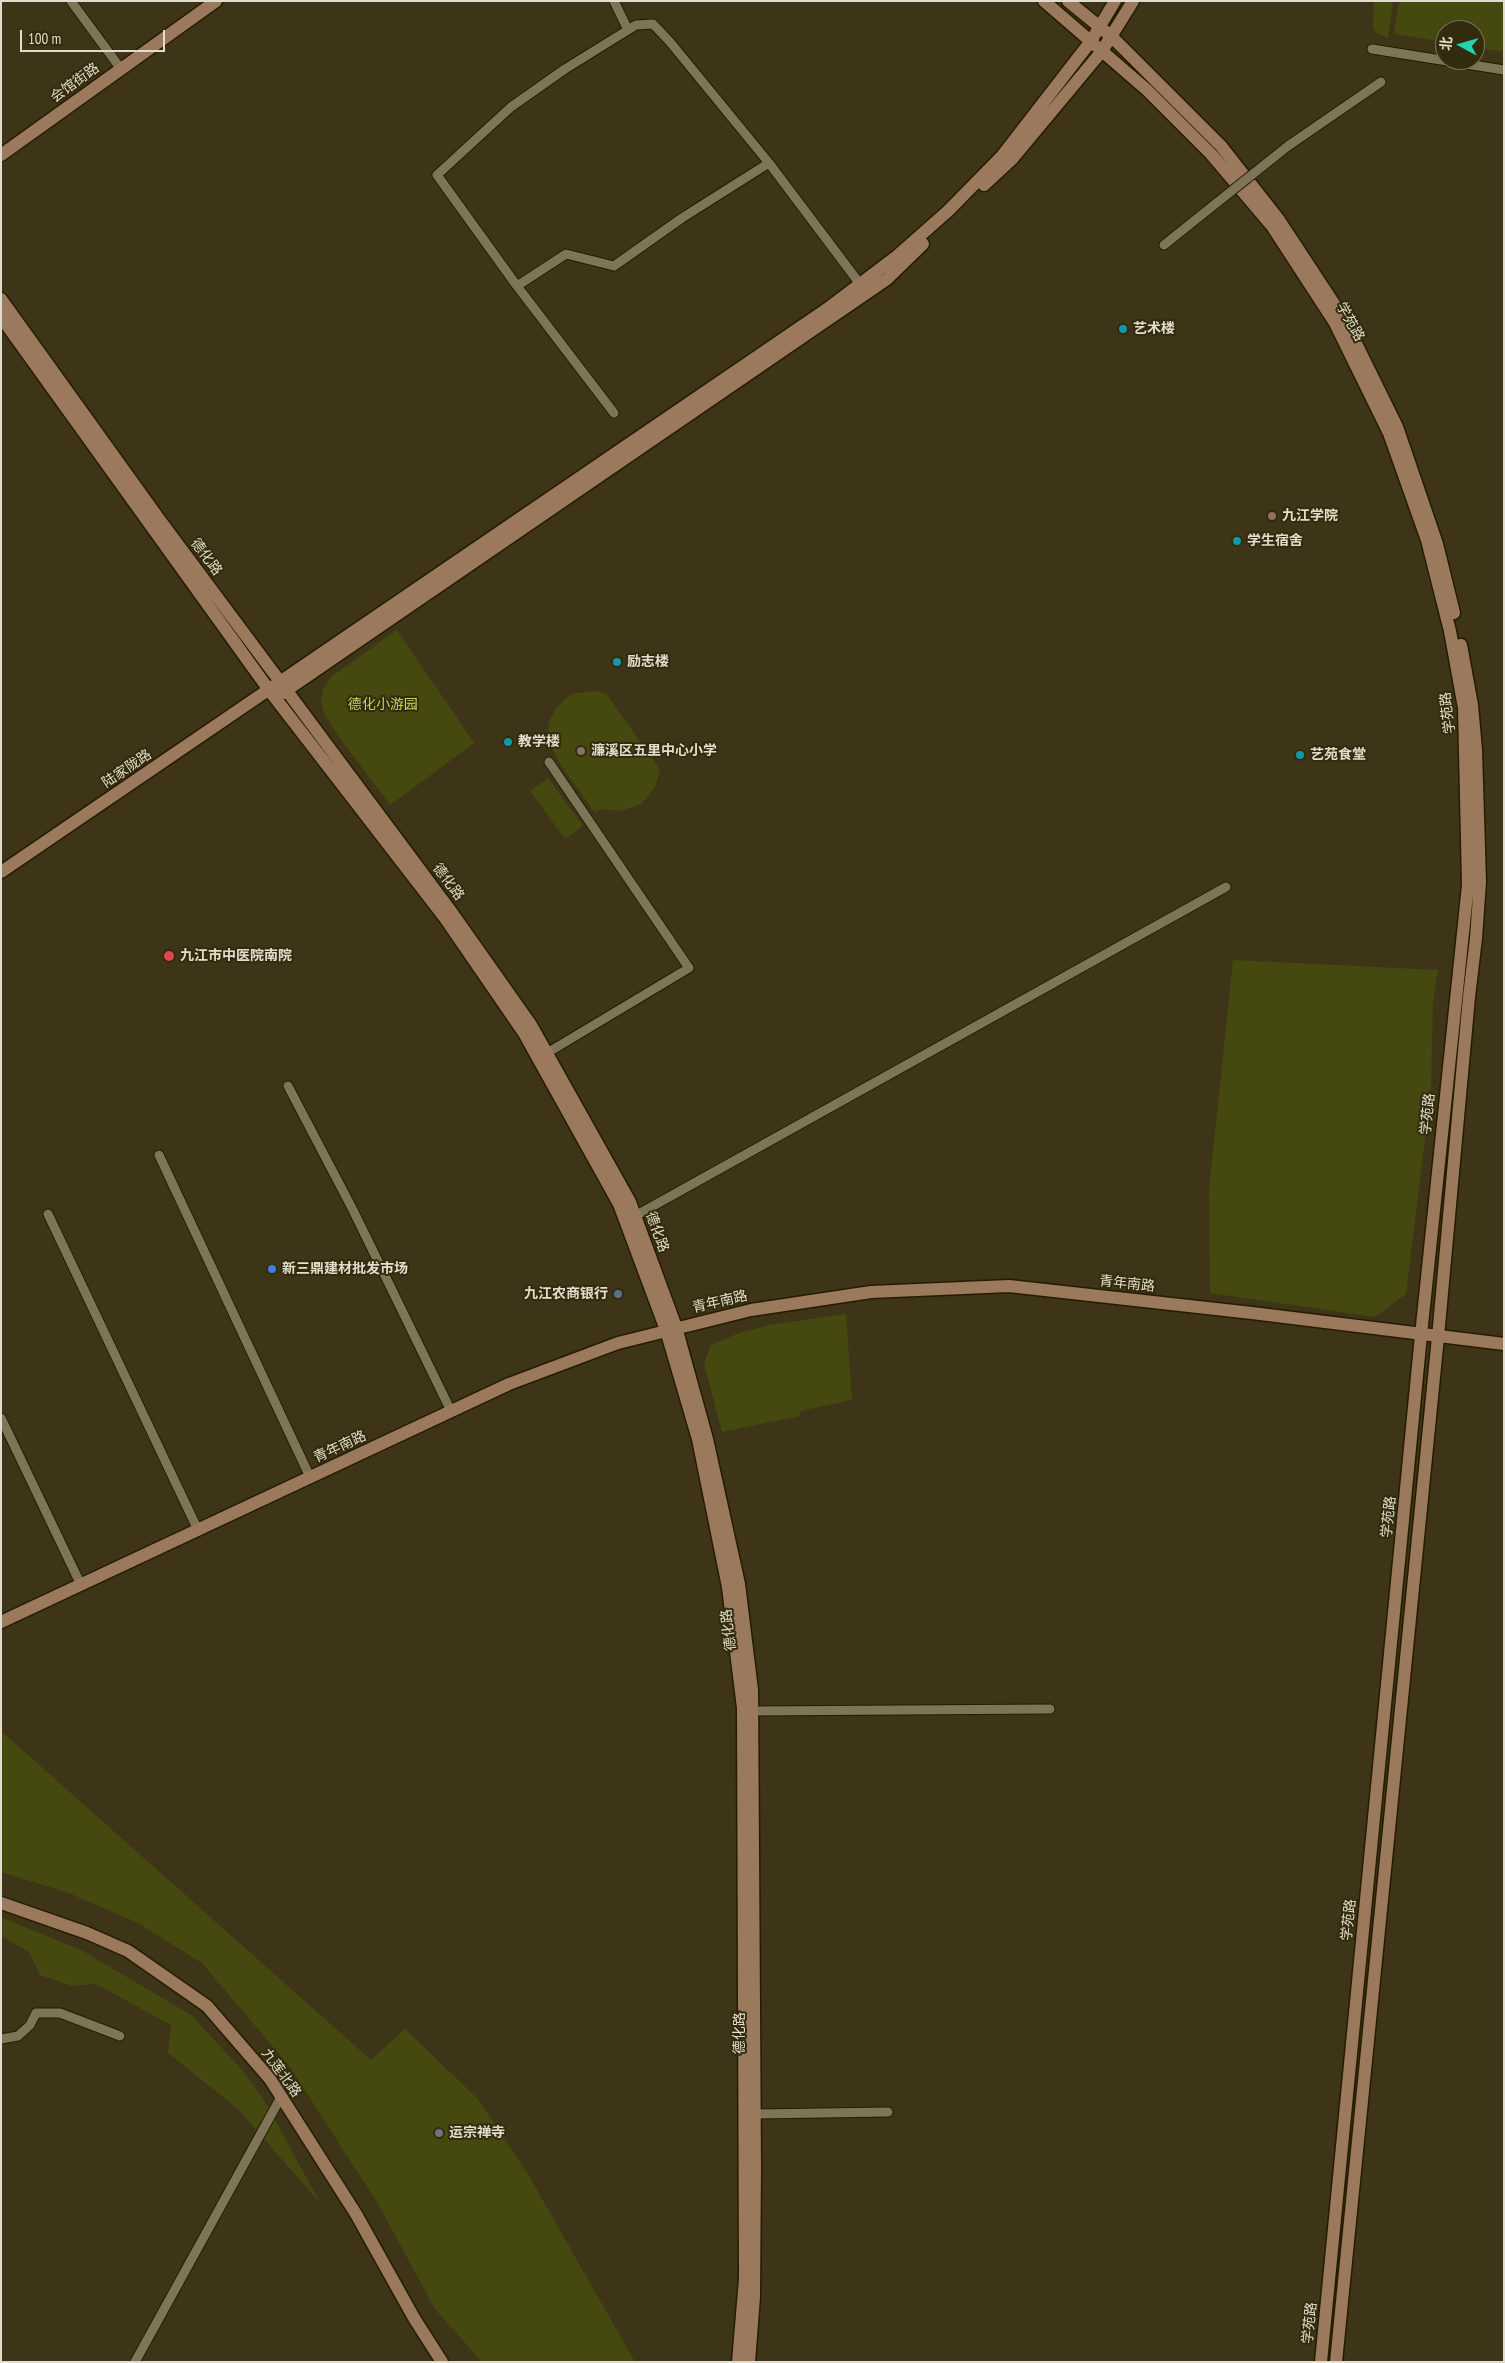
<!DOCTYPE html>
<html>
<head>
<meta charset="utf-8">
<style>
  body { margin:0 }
  #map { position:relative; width:1505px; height:2363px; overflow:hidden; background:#3e3518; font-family:"PT Sans Narrow","Noto Sans SC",sans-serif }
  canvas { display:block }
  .frame { position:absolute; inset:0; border:2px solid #e1dccb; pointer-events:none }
  .north { position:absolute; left:1435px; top:20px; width:50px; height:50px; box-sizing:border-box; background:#332b0d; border:1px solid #797259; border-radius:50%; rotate:276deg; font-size:14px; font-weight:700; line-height:20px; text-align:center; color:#e1dccb }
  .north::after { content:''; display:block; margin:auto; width:18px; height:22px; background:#22d5af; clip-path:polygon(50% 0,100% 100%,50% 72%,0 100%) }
  .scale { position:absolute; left:20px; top:30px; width:145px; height:22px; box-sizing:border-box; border:2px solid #e1dccb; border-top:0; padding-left:6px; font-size:15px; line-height:18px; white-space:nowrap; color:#e1dccb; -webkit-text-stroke:4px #332b0d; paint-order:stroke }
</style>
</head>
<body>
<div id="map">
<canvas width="1505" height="2363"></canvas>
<div class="frame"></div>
<div class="north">北</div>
<div class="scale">100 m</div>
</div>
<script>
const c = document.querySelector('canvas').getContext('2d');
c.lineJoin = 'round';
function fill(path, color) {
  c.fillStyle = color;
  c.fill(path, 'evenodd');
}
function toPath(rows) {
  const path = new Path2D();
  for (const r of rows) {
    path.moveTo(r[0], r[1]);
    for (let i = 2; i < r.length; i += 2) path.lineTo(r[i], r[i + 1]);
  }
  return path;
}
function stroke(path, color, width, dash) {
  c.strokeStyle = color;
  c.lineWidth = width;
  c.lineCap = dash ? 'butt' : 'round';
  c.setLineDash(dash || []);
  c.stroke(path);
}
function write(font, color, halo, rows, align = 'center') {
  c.font = font + ' "PT Sans Narrow","Noto Sans SC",sans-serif';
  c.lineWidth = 4;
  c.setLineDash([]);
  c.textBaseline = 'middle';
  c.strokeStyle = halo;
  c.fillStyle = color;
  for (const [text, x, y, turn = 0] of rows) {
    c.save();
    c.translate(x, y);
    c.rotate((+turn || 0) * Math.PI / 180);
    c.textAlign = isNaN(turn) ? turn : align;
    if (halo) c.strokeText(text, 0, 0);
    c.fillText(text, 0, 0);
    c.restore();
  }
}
fill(toPath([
  [1374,1,1393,1,1388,38,1378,34,1373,28],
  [1399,1,1504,1,1504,52,1475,47,1475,30,1445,30,1445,42,1394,34],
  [397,630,474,743,390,805,336,733,324,713,321,700,323,689,331,677],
  [593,691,606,693,660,770,655,787,641,804,620,811,601,809,595,813,557,759,548,739,549,722,556,708,571,694],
  [548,778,583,826,565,839,530,791],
  [1233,960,1438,970,1433,1001,1431,1089,1406,1294,1375,1317,1210,1293,1209,1190],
  [846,1314,852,1400,800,1411,800,1416,722,1432,704,1363,711,1345,739,1333,769,1325],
  [1,1731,371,2060,405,2029,478,2099,529,2176,635,2362,482,2362,435,2309,378,2204,290,2067,202,1963,138,1923,69,1893,1,1872],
  [1,1917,83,1951,191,2015,243,2071,267,2105,320,2203,238,2109,168,2053,171,2025,96,1984,73,1986,40,1975,29,1952,1,1936]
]), '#454910');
const street = toPath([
  [71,1,121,69],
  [614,1,628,30],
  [1372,49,1504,70],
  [1288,146,1381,82],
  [1164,245,1219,201],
  [517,286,566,254,614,266,682,218,769,163,860,284],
  [614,413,517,286,437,175,511,107,565,69,636,25,653,24,670,42,769,163],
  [547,1053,689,968,549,762],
  [288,1086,353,1210,451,1411],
  [159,1155,310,1477],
  [48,1214,198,1530],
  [635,1216,1226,887],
  [1,1418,81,1585],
  [752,1711,1050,1709],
  [1,2039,18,2036,30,2025,36,2013,60,2013,120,2036],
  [755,2114,888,2112],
  [135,2362,281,2097]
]);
const secondary = toPath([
  [1044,1,1147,90,1211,154,1272,226,1335,323,1389,433,1427,540,1450,631,1464,708,1468,885,1421,1335,1321,2362],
  [1068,1,1112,37,1221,146,1279,220,1344,319,1397,427,1437,544,1454,613],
  [1,155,216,1],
  [984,185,1013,158,1102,51,1133,1],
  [1,299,159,519,450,910,531,1025,630,1202,676,1327,707,1439,739,1584,752,1690,755,2167,754,2297,749,2362],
  [1,317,269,690,445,918,524,1033,619,1204,666,1330,698,1439,728,1587,743,1708,745,2279,738,2362],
  [281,694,887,279,923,244],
  [1,872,827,309,897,256,948,211,1002,156,1091,41,1115,1],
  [1,1622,509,1384,618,1343,751,1310,871,1292,1009,1286,1252,1313,1504,1344],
  [1,1903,87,1933,128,1951,207,2006,270,2079,356,2214,414,2318,442,2362],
  [1336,2362,1438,1337,1469,997,1476,938,1480,882,1476,750,1472,705,1461,645]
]);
stroke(street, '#251c00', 11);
stroke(secondary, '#251c00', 15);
stroke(street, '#7e7556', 9);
stroke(secondary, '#9b795c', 12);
const streetBridge = toPath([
  [1219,201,1288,146]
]);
stroke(streetBridge, '#251c00', 11, []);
stroke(streetBridge, '#7e7556', 9);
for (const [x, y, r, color] of [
  [1123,329,5,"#0f9aa8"],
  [1272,516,5,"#8d6e63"],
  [1237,541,5,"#0f9aa8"],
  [617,662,5,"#0f9aa8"],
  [508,742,5,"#0f9aa8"],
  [581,751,5,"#8d6e63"],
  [1300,755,5,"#0f9aa8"],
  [169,956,6,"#e0444e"],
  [272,1269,5,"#3f7fe0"],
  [618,1294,5,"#5c6f8a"],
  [439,2133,5,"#6b7280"]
]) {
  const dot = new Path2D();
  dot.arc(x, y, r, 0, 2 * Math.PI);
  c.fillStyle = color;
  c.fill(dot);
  stroke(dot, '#332b0d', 2);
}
write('14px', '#e1dccb', '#332b0d', [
  ["会馆街路",75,83,-36],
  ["学苑路",1350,322,61],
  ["德化路",206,557,53],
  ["学苑路",1448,713,-97],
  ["陆家陇路",127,769,-34],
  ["德化路",448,882,53],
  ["学苑路",1428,1114,-84],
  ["德化路",657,1232,70],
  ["青年南路",1127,1284,6],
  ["青年南路",720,1302,-13],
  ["青年南路",340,1447,-25],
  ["学苑路",1389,1517,-84],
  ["德化路",729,1630,-97],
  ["学苑路",1349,1920,-84],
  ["德化路",740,2033,-90],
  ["九莲北路",281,2073,54],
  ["学苑路",1310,2323,-84]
]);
write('bold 14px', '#e1dccb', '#332b0d', [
  ["艺术楼",1133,329],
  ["九江学院",1282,516],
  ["学生宿舍",1247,541],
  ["励志楼",627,662],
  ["教学楼",518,742],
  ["濂溪区五里中心小学",591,751],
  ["艺苑食堂",1310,755],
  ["九江市中医院南院",180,956],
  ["新三鼎建材批发市场",282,1269],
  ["九江农商银行",608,1294,"right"],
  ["运宗禅寺",449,2133]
], 'left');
write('14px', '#c8d45b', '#332b0d', [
  ["德化小游园",383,705]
]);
</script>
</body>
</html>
